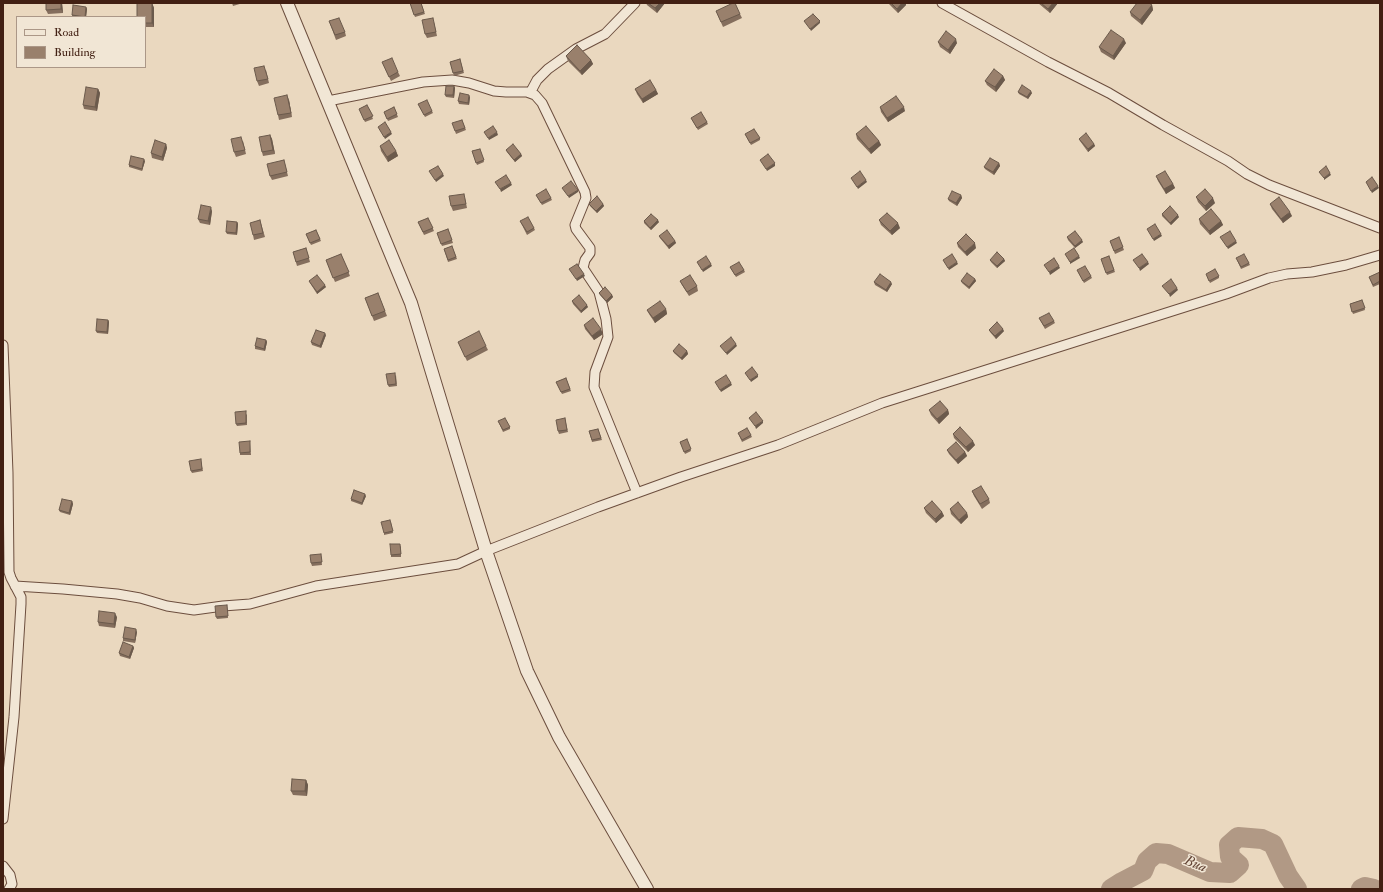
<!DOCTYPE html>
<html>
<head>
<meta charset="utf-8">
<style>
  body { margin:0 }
  #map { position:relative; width:1383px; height:892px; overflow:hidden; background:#ead8bf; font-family:"IM FELL Double Pica",serif }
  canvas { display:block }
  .frame { position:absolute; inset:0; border:4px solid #422013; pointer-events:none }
  .legend { position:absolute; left:16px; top:16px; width:130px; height:52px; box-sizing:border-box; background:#f1e6d5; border:1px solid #ab9787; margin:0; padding:5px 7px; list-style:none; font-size:12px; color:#422013 }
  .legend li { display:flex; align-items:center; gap:8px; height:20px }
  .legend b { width:20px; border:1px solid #ab9787 }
</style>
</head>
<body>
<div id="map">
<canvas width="1383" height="892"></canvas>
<div class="frame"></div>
<ul class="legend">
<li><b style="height:5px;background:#f1e6d5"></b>Road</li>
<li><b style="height:11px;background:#99806c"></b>Building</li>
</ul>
</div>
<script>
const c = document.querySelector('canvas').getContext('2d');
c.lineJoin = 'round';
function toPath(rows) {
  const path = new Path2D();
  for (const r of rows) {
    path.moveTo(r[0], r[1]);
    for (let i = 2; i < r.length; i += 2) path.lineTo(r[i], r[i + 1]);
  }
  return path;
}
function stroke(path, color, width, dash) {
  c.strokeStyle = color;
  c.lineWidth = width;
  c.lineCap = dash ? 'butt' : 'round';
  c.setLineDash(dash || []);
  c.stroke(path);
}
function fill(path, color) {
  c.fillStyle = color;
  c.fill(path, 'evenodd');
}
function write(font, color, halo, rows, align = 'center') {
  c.font = font + ' "IM FELL Double Pica",serif';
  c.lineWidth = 3;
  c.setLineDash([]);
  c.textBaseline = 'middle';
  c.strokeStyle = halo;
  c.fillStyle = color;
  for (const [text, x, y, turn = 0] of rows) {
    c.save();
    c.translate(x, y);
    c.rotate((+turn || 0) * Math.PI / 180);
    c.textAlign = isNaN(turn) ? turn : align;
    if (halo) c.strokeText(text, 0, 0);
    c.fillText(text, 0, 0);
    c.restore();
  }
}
stroke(toPath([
  [1111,889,1122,882,1143,871,1147,861,1156,853,1168,854,1210,872,1230,873,1239,865,1230,857,1229,845,1238,837,1262,839,1273,844,1288,876,1297,889],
  [1361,889,1365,887,1374,889]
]), '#b19985', 20);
const minor = toPath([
  [942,3,1048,62,1109,93,1163,125,1228,161,1247,174,1269,185,1380,228],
  [530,93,537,80,548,69,576,49,605,34,635,3],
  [328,101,423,82,452,80,469,83,494,91,506,92,527,92,535,95,542,103,585,192,586,198,575,225,576,229,590,248,590,253,585,260,583,268,599,292,606,319,608,337,595,372,594,387,637,493],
  [3,345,8,473,9,572,11,578,21,597,21,604,14,717,3,819],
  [15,586,63,589,117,594,140,598,167,606,194,610,223,606,250,604,316,586,458,564,486,551,598,507,681,477,778,445,882,403,1226,294,1269,278,1287,274,1312,272,1346,265,1380,255],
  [3,866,10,875,12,884,9,889]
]);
const tertiary = toPath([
  [287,3,411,303,486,551,527,671,559,737,647,889]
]);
stroke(minor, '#6c4e3e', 11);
stroke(tertiary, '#6c4e3e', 14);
stroke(minor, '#f1e6d5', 9);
stroke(tertiary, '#f1e6d5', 12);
fill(toPath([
  [46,3,62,3,63,13,48,14,46,10],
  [152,3,154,8,154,27,145,27,145,17],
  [232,3,243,3,233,6],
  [410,3,421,3,425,14,415,17],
  [646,3,665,3,657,13,647,5],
  [889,3,906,3,906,5,898,13,889,4],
  [1038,3,1058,3,1050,13],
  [1152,5,1153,10,1142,25,1131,16,1130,12],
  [86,7,87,9,86,17,72,17,72,15],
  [716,11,740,14,742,18,723,27],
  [329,21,345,32,346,36,336,40],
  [434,22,437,36,427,38,425,34],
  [938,42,957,43,950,54,940,47],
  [1126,43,1114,60,1101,52,1099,47],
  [566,56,591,60,593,64,582,75,568,61],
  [460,59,464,73,454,76,450,62],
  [382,62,398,72,400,76,391,81],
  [266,70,269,83,259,86,257,81],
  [1003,76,1005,80,996,92,987,85,985,81],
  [454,86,455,88,454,98,446,97,445,95],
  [98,89,100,93,97,111,84,109,83,105],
  [635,89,656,90,658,94,643,103,637,94],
  [1018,92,1032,93,1028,99,1019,94],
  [470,97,469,105,459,104,458,101],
  [289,100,292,117,279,120,278,115],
  [418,104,432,111,433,113,425,117],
  [367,105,373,119,365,122,359,109],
  [394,107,398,117,388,121,384,112],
  [880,107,905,111,888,122,881,112],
  [691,118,707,122,708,124,698,130],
  [462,120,466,130,456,134,455,131],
  [745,134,760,138,760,140,751,145],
  [856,134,879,141,881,145,871,154,857,139],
  [270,135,272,139,275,154,263,156,262,152],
  [1079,139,1094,144,1095,146,1088,152,1080,141],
  [243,141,246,154,236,157,234,152],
  [166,144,167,148,163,161,152,158,151,153],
  [380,146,396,151,398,156,388,162,381,151],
  [480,149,484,162,477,165,472,151],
  [506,150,521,154,522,156,515,162,507,152],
  [284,160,288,176,272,180,270,176],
  [145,161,142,171,129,167,129,165],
  [999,163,1000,166,994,175,985,169,984,167],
  [1156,176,1173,184,1175,188,1166,194,1158,181],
  [536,195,551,198,552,200,542,205],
  [961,195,962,198,957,206,949,201,948,199],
  [1196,197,1215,203,1206,211,1198,202],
  [465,198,467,208,453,211,451,206],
  [589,204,603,204,604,206,597,213,590,206],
  [1270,204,1292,216,1283,223,1272,209],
  [212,211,210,225,200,223,198,219],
  [1162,214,1179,217,1171,225,1162,216],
  [428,218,434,231,424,235,418,222],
  [1199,219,1221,221,1223,225,1210,235,1200,224],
  [260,220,265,237,254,240,253,235],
  [879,220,900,228,892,235,881,225],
  [520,221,534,228,535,230,527,235],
  [644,221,659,222,651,230,644,223],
  [237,222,238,224,237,235,227,234,226,232],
  [448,229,453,243,442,246,437,233],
  [316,230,321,241,311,245,306,234],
  [659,236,675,241,676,243,669,249,660,238],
  [1067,237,1083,242,1075,248,1068,240],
  [1119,237,1124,250,1115,254,1110,241],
  [957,243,976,248,967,256,958,247],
  [452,246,457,259,448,262,444,249],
  [306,248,310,262,297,266,293,252],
  [341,254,350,276,335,282,326,260],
  [1109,256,1115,272,1107,275,1101,259],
  [1004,259,1005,261,997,268,991,262,990,260],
  [1237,260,1249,263,1250,265,1241,269],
  [730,267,744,270,745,272,736,277],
  [1077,270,1091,276,1092,278,1084,283],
  [1380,272,1380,284,1373,287,1369,277],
  [1207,276,1219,276,1219,278,1210,283],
  [975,279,976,281,969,289,962,283,961,281],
  [309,281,326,287,317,294,310,283],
  [680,281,697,286,698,291,689,296,682,285],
  [874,282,892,284,887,292,875,285],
  [378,293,387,316,374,321,365,298],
  [599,293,612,295,613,297,607,303,600,295],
  [1362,300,1365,310,1353,314,1350,304],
  [572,301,588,307,581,313,573,304],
  [666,309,667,314,655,323,649,314,647,310],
  [1039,318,1054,321,1055,323,1045,329],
  [108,320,109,322,108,334,97,333,96,331],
  [584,325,603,334,594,340,585,329],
  [989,330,1004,331,996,339,990,332],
  [326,335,321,348,312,345,311,342],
  [266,340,267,342,265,351,255,349,255,346],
  [458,342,486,346,488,350,467,361],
  [673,351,687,351,688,354,682,360,674,353],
  [396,375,397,386,389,387,388,385],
  [566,378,571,391,562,394,556,382],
  [929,410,948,410,949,414,939,424,931,415],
  [247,414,247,425,237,426,236,424],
  [565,418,568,432,559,434,558,431],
  [498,421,510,427,510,429,503,432],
  [598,429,602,440,592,442,589,431],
  [738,433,751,435,752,437,742,442],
  [953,434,975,445,968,452,954,438],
  [687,439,691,451,685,454,680,442],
  [250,443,251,455,240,455,240,453],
  [947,450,965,452,967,456,958,464,949,454],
  [201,461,203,471,192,473,191,471],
  [972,491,989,499,990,503,982,509,974,496],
  [366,496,362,505,351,501,351,499],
  [72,501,73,504,70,515,60,512,59,510],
  [924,508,942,512,944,516,936,523,926,513],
  [950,509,967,513,968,517,961,524,951,514],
  [391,522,393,533,384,535,384,533],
  [401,546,401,557,391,557,391,555],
  [321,556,322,565,312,566,311,563],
  [227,605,228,618,217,619,216,617],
  [117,617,115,628,99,626,98,622],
  [137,632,135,643,123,641,123,638],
  [133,646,134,648,130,659,120,656,119,653],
  [306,780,308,785,307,796,293,795,291,791]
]), '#846e5d');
fill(toPath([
  [61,3,62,3,63,13,61,9],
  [152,3,154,8,154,27,152,23],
  [660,3,665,3,657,13,655,8],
  [902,3,906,3,906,5,898,13,897,9],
  [1053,3,1058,3,1050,13,1048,9],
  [1152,5,1153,10,1142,25,1140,20],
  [86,7,87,9,86,17,85,17],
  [820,21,820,23,811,31,810,29],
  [956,39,957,43,950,54,948,50],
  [1124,39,1126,43,1114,60,1113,56],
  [591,60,593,64,582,75,580,71],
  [1003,76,1005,80,996,92,995,87],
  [454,86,455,88,454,98,453,95],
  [98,89,100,93,97,111,95,107],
  [656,90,658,94,643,103,642,99],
  [1031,91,1032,93,1028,99,1027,97],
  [287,95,289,100,292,117,291,113],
  [469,95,470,97,469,105,468,103],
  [904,107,905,111,888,122,887,118],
  [391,132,392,134,385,139,384,137],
  [497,132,498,135,489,140,488,138],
  [270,135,272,139,275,154,273,150],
  [879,141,881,145,871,154,869,149],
  [166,144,167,148,163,161,162,157],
  [1094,144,1095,146,1088,152,1088,149],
  [396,151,398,156,388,162,387,157],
  [521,154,522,156,515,162,514,160],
  [144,159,145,161,142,171,142,169],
  [775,163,775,166,767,171,766,169],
  [999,163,1000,166,994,175,993,172],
  [1330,173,1331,175,1324,180,1324,178],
  [443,174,444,176,436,182,435,180],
  [866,180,867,182,858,189,857,187],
  [511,183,512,185,501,192,500,189],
  [1173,184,1175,188,1166,194,1164,189],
  [1378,186,1379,188,1372,193,1371,191],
  [578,190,578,192,569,198,568,196],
  [961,195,962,198,957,206,956,203],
  [1213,198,1215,203,1206,211,1205,206],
  [603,204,604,206,597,213,596,211],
  [211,207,212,211,210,225,208,221],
  [1290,212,1292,216,1283,223,1281,219],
  [1178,215,1179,217,1171,225,1170,223],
  [658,220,659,222,651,230,650,228],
  [1221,221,1223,225,1210,235,1209,231],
  [237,222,238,224,237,235,236,233],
  [898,223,900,228,892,235,890,231],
  [1161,234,1162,236,1154,241,1153,239],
  [1082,240,1083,242,1075,248,1075,246],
  [675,241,676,243,669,249,668,246],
  [1236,241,1237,243,1228,249,1227,247],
  [975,243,976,248,967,256,965,252],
  [1079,256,1080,258,1070,264,1070,262],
  [1004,259,1005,261,997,268,997,266],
  [957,262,958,264,949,270,948,268],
  [1148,262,1149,264,1140,271,1139,268],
  [711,264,712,266,703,272,702,270],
  [1059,266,1060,268,1050,275,1049,272],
  [584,274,585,276,577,281,576,279],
  [975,279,976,281,969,289,969,287],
  [891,282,892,284,887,292,886,290],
  [325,285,326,287,317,294,317,292],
  [1177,288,1178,290,1170,297,1169,294],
  [612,295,613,297,607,303,606,301],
  [587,305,588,307,581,313,581,311],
  [666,309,667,314,655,323,653,318],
  [108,320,109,322,108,334,107,332],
  [601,329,603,334,594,340,592,336],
  [1003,329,1004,331,996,339,995,336],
  [325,333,326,335,321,348,320,346],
  [266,340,267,342,265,351,264,349],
  [736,344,737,346,727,355,726,353],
  [687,351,688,354,682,360,681,358],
  [758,375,758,377,751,382,750,380],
  [731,383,732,385,721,392,720,390],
  [948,410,949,414,939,424,937,419],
  [763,421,763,423,756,429,755,426],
  [973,441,975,445,968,452,966,447],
  [965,452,967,456,958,464,956,460],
  [365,494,366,496,362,505,362,503],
  [72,501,73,504,70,515,69,513],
  [942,512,944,516,936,523,935,519],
  [967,513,968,517,961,524,959,520],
  [115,613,117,617,115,628,114,624],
  [136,629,137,632,135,643,135,640],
  [133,646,134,648,130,659,129,657],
  [306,780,308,785,307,796,305,791]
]), '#6b5a4c');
const building = toPath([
  [46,3,61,3,61,9,46,10,46,3],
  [137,3,152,3,152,23,145,23,145,17,137,17,137,3],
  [410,3,421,3,424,12,414,15,410,3],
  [648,3,660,3,655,8,648,3],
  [733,3,735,3,740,14,721,22,716,11,733,3],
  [891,3,902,3,897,9,891,3],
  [1041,3,1053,3,1048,9,1041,3],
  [1137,3,1149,3,1152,5,1140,20,1130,12,1137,3],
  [73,5,86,7,85,17,72,15,73,5],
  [813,14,820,21,810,29,804,21,813,14],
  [339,18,345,32,335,35,329,21,339,18],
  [433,18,436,32,425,34,422,20,433,18],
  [1111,30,1124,39,1113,56,1099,47,1111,30],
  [946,31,956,39,948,50,938,42,946,31],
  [577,45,591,60,580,71,566,56,577,45],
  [392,58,398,72,389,77,382,62,392,58],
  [460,59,463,71,453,73,450,62,460,59],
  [264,66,268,79,257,81,254,68,264,66],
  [994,69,1003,76,995,87,985,81,994,69],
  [650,80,656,90,642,99,635,89,650,80],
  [1022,85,1031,91,1027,97,1018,92,1022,85],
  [446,86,454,86,453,95,445,95,446,86],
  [86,87,98,89,95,107,83,105,86,87],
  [460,93,469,95,468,103,458,101,460,93],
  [287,95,291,113,278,115,274,98,287,95],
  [896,96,904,107,887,118,880,107,896,96],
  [427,100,432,111,424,115,418,104,427,100],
  [367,105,373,116,364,120,359,109,367,105],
  [394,107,397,114,387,119,384,112,394,107],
  [701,112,707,122,697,128,691,118,701,112],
  [462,120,465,128,455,131,452,123,462,120],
  [385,122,391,132,384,137,378,127,385,122],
  [493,126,497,132,488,138,484,132,493,126],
  [866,126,879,141,869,149,856,134,866,126],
  [754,129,760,138,750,143,745,134,754,129],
  [1086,133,1094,144,1088,149,1079,139,1086,133],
  [270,135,273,150,262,152,259,137,270,135],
  [241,137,245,150,234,152,231,139,241,137],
  [155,140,166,144,162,157,151,153,155,140],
  [389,140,396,151,387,157,380,146,389,140],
  [513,144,521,154,514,160,506,150,513,144],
  [480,149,484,160,476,163,472,151,480,149],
  [768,154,775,163,766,169,760,160,768,154],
  [131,156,144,159,142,169,129,165,131,156],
  [990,158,999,163,993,172,984,167,990,158],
  [284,160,287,172,270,176,267,164,284,160],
  [438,166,443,174,435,180,429,171,438,166],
  [1326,166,1330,173,1324,178,1319,172,1326,166],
  [860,171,866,180,857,187,851,178,860,171],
  [1165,171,1173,184,1164,189,1156,176,1165,171],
  [506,175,511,183,500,189,495,182,506,175],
  [1372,177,1378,186,1371,191,1366,182,1372,177],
  [571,181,578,190,568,196,562,188,571,181],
  [546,189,551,198,541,203,536,195,546,189],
  [1205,189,1213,198,1205,206,1196,197,1205,189],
  [952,191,961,195,956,203,948,199,952,191],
  [464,194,466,204,451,206,449,196,464,194],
  [597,196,603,204,596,211,589,204,597,196],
  [1279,197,1290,212,1281,219,1270,204,1279,197],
  [201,205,211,207,208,221,198,219,201,205],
  [1170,206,1178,215,1170,223,1162,214,1170,206],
  [1211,209,1221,221,1209,231,1199,219,1211,209],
  [887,213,898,223,890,231,879,220,887,213],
  [651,214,658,220,650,228,644,221,651,214],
  [528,217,534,228,527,232,520,221,528,217],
  [428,218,433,228,423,232,418,222,428,218],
  [260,220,263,233,253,235,250,223,260,220],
  [227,221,237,222,236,233,226,232,227,221],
  [1155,224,1161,234,1153,239,1147,229,1155,224],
  [448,229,452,240,441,244,437,233,448,229],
  [316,230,320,239,310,243,306,234,316,230],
  [667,230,675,241,668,246,659,236,667,230],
  [1075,231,1082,240,1075,246,1067,237,1075,231],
  [1230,231,1236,241,1227,247,1220,237,1230,231],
  [966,234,975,243,965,252,957,243,966,234],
  [1119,237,1123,247,1114,251,1110,241,1119,237],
  [452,246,456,257,448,260,444,249,452,246],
  [306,248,309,258,296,262,293,252,306,248],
  [1074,248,1079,256,1070,262,1065,254,1074,248],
  [997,252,1004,259,997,266,990,260,997,252],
  [341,254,349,272,333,278,326,260,341,254],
  [952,254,957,262,948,268,943,260,952,254],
  [1142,254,1148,262,1139,268,1133,260,1142,254],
  [1244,254,1249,263,1241,267,1236,258,1244,254],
  [706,256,711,264,702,270,697,262,706,256],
  [1109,256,1114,270,1106,273,1101,259,1109,256],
  [1054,258,1059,266,1049,272,1044,265,1054,258],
  [739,262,744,270,735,275,730,267,739,262],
  [577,264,584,274,576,279,569,269,577,264],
  [1085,266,1091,276,1083,281,1077,270,1085,266],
  [1215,269,1219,276,1209,281,1206,274,1215,269],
  [1380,272,1380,281,1373,285,1369,277,1380,272],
  [967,273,975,279,969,287,961,281,967,273],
  [880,274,891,282,886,290,874,282,880,274],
  [317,275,325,285,317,292,309,281,317,275],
  [690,275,697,286,687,292,680,281,690,275],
  [1171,279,1177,288,1169,294,1162,286,1171,279],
  [605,287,612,295,606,301,599,293,605,287],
  [378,293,385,311,372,316,365,298,378,293],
  [579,295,587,305,581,311,572,301,579,295],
  [1362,300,1365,308,1352,312,1350,304,1362,300],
  [660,301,666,309,653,318,647,310,660,301],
  [1049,313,1054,321,1044,326,1039,318,1049,313],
  [593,318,601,329,592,336,584,325,593,318],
  [97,319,108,320,107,332,96,331,97,319],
  [997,322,1003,329,995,336,989,330,997,322],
  [316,330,325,333,320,346,311,342,316,330],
  [479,331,486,346,465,357,458,342,479,331],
  [731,337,736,344,726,353,720,346,731,337],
  [257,338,266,340,264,349,255,346,257,338],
  [679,344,687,351,681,358,673,351,679,344],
  [752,367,758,375,750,380,745,373,752,367],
  [395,373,396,384,388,385,386,374,395,373],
  [726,375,731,383,720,390,715,382,726,375],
  [566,378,570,389,561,392,556,382,566,378],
  [940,401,948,410,937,419,929,410,940,401],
  [246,411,246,423,236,424,235,412,246,411],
  [756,412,763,421,755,426,749,418,756,412],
  [505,418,510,427,503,430,498,421,505,418],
  [565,418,567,430,558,431,556,420,565,418],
  [960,427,973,441,966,447,953,434,960,427],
  [747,428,751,435,742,440,738,433,747,428],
  [598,429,601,438,592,440,589,431,598,429],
  [687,439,691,449,684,452,680,442,687,439],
  [250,441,250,452,240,453,239,442,250,441],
  [956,442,965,452,956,460,947,450,956,442],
  [201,459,202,469,191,471,189,461,201,459],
  [981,486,989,499,980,504,972,491,981,486],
  [354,490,365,494,362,503,351,499,354,490],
  [62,499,72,501,69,513,59,510,62,499],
  [932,501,942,512,935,519,924,508,932,501],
  [958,502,967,513,959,520,950,509,958,502],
  [390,520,393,531,384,533,381,522,390,520],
  [390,544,400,544,401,554,391,555,390,544],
  [321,554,322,562,311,563,310,555,321,554],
  [227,605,228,616,216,617,215,606,227,605],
  [99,611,115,613,114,624,98,622,99,611],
  [125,627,136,629,135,640,123,638,125,627],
  [123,642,133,646,129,657,119,653,123,642],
  [292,779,306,780,305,791,291,791,292,779]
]);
fill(building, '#99806c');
stroke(building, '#6b5a4c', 1);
write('italic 14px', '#634435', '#f1e6d5', [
  ["Bua",1195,865,23]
]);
</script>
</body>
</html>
